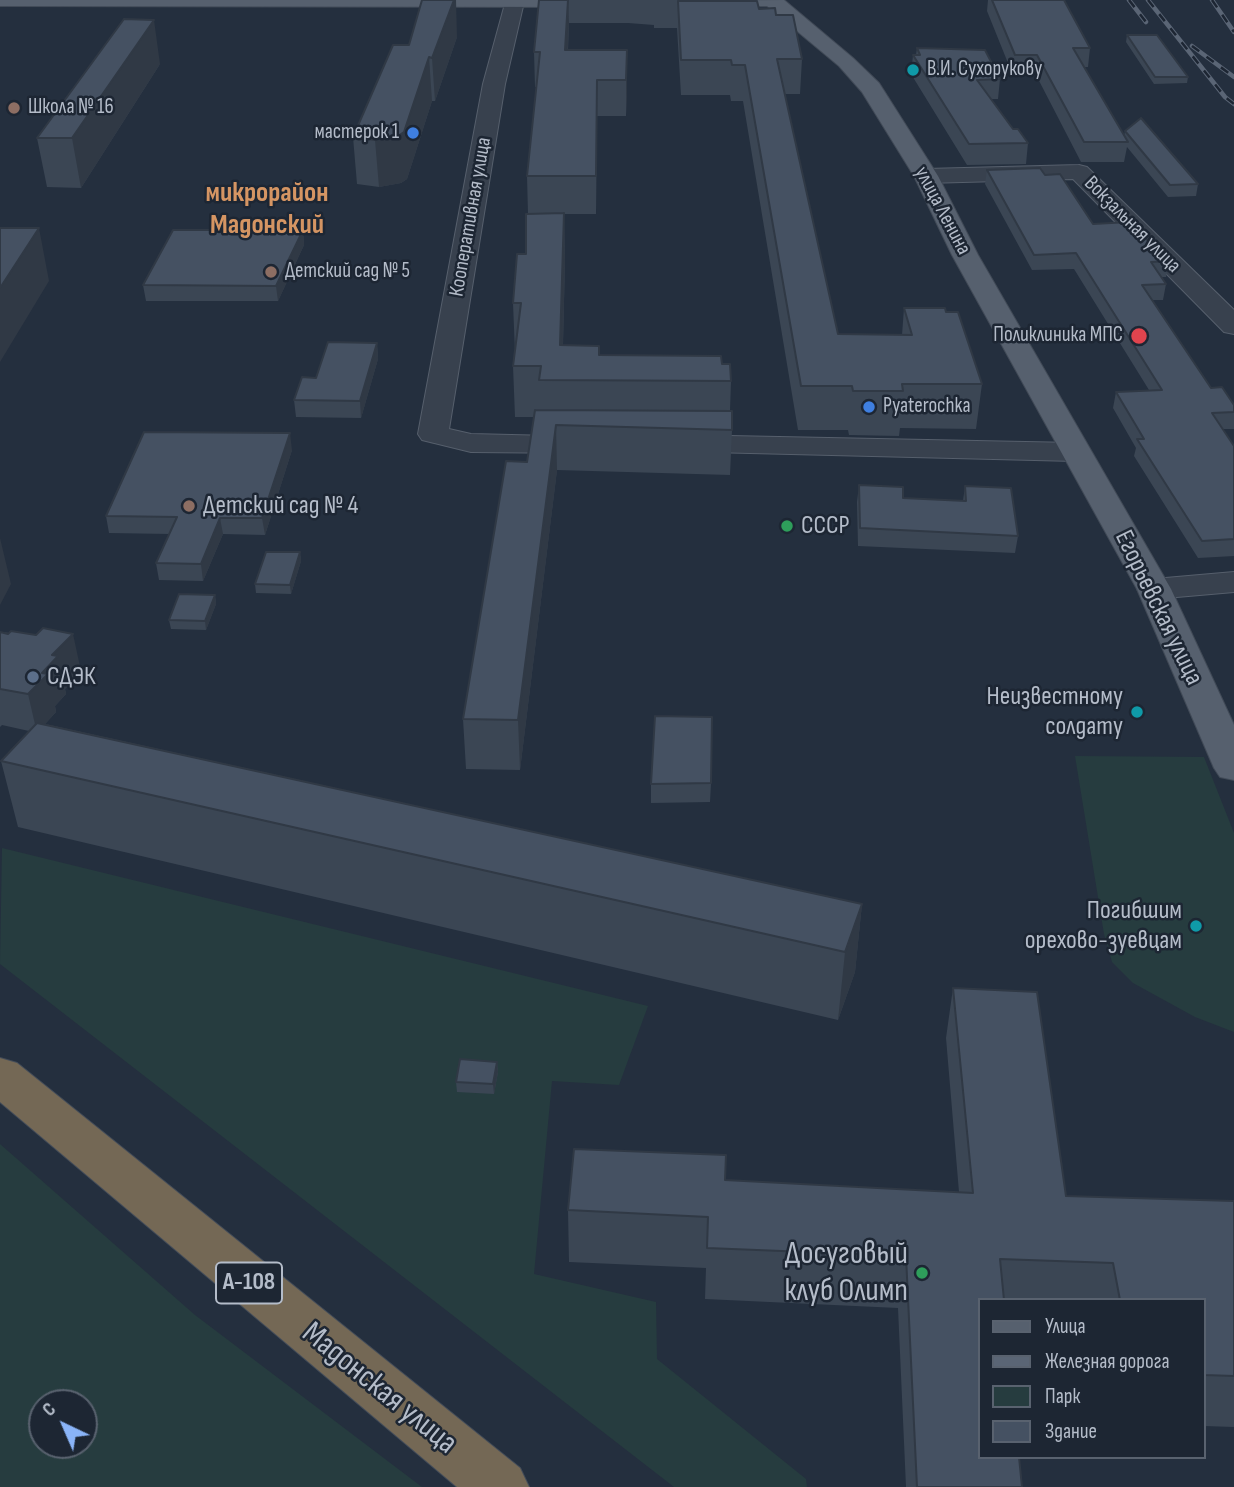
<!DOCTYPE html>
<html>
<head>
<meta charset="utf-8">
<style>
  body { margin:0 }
  #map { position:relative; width:1234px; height:1487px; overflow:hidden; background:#242f3e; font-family:"Sofia Sans Condensed",sans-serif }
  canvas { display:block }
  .legend { position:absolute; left:978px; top:1298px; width:228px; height:161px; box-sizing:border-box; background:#1d2633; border:2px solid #59626f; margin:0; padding:9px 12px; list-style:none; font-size:21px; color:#b4bcc9 }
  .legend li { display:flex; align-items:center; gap:14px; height:35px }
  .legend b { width:35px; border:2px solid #59626f }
  .north { position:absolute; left:28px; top:1389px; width:70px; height:70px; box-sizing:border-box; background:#1d2633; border:2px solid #59626f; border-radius:50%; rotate:316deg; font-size:19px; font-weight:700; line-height:28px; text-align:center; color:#b4bcc9 }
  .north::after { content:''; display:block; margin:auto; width:24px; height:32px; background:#8ab4f8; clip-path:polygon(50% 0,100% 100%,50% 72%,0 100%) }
</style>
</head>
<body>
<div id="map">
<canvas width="1234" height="1487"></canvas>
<ul class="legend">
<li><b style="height:9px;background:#56606e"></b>Улица</li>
<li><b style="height:9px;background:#5a6575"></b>Железная дорога</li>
<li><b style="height:19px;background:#263c3f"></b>Парк</li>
<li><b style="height:19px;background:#455162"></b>Здание</li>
</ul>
<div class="north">С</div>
</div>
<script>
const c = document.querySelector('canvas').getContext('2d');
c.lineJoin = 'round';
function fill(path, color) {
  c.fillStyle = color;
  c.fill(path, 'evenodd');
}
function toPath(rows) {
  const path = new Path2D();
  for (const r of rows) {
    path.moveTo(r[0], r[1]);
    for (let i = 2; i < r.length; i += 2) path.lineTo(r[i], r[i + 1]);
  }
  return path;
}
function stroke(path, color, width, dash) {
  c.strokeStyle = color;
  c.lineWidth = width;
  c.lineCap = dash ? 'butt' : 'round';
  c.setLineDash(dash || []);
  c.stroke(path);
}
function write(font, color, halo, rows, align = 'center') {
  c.font = font + ' "Sofia Sans Condensed",sans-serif';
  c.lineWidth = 5;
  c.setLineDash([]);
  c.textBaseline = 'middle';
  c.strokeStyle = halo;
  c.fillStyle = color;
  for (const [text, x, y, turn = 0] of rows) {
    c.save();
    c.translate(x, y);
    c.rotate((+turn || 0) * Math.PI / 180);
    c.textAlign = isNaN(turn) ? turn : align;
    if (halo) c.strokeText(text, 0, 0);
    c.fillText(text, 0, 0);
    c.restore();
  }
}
fill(toPath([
  [1075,756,1204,757,1234,833,1234,1032,1195,1017,1133,983,1112,962,1104,934],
  [2,848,648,1006,619,1085,552,1081,534,1274,656,1302,657,1359,806,1479,807,1487,674,1487,0,964],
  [0,1144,195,1315,422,1487,0,1487],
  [42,1403,84,1403,84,1445,42,1445]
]), '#263c3f');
const minor = toPath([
  [506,0,524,2,505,84,449,429,471,434,592,437,596,444,592,451,581,453,471,452,422,440,418,434,483,84,506,0],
  [1079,165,1087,167,1234,310,1234,334,1224,332,1073,179,926,183,918,181,914,176,918,171,926,169,1079,165],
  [680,435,1075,443,1086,445,1091,452,1086,459,1075,461,669,451,665,444,669,437,680,435],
  [1234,572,1234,592,1154,599,1142,596,1137,589,1142,582,1154,579,1234,572]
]);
const major = toPath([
  [0,0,601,0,602,1,592,7,0,6,0,0],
  [784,0,853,58,879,83,938,176,978,255,1171,589,1234,725,1234,780,1220,777,1214,768,1137,589,952,255,914,176,862,92,839,66,767,6,659,7,649,1,784,0]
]);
const highway = toPath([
  [0,1058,17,1063,520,1468,529,1487,457,1487,0,1102,0,1058]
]);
stroke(minor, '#565f6c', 2);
stroke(major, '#414a57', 2);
stroke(highway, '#434c59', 2);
fill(minor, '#38414e');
fill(major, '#56606e');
fill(highway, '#746855');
const rail = toPath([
  [1129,0,1146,22],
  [1148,0,1225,97,1234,104],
  [1212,0,1234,32],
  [1192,46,1234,77]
]);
stroke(rail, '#5a6575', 4.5);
stroke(rail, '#1d2633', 2.5, [9]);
fill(toPath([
  [539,0,687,0,759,9,776,15,802,59,800,94,785,94,838,334,902,335,904,308,946,312,982,384,976,429,900,428,899,436,849,435,848,430,798,430,743,101,731,101,730,95,681,95,677,28,654,28,654,25,628,23,569,23,568,50,627,50,627,85,626,116,597,116,596,214,564,214,565,260,563,345,599,355,722,364,731,381,730,411,732,430,730,475,557,470,520,770,466,769,463,719,527,462,534,417,515,417,513,366,515,353,513,303,526,254,528,214,527,176,536,87,535,87,534,52],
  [988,0,1064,0,1090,48,1088,67,1084,67,1124,136,1125,131,1198,184,1196,196,1168,197,1127,147,1124,162,1081,162,1035,73,1012,73,987,11],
  [1127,35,1188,77,1187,83,1154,84,1126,42],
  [457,37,435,101,432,101,407,179,401,183,379,187,357,184,353,137,409,45],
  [917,48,1000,79,998,99,991,99,1013,129,1028,143,1026,164,967,165,911,74,913,55,916,55],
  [160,64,81,188,47,187,37,138],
  [987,170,1045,175,1093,224,1169,261,1166,277,1161,277,1166,284,1163,300,1152,300,1211,388,1234,405,1234,429,1223,429,1234,446,1234,556,1198,558,1134,456,1136,448,1113,408,1116,392,1149,390,1074,269,1032,270,985,184],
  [303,230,304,245,278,301,146,301,143,285],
  [377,343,378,359,361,418,296,417,294,400,316,378],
  [292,450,265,535,223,534,203,581,159,580,156,563,170,534,109,533,106,516],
  [859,485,903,498,963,501,965,486,1018,536,1015,553,858,546,857,502],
  [300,552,301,561,291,594,256,593,255,584],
  [215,595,216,604,206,630,171,629,169,620],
  [0,632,36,635,81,671,65,689,66,694,55,706,56,712,45,724,862,904,855,972,838,1020,18,827,1,761,29,731,2,725,0,727],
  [711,783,710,802,651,803,651,784],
  [953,988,1066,1196,1234,1201,1234,1427,1204,1426,1204,1300,980,1300,1022,1487,906,1487,898,1308,705,1299,706,1268,569,1262,568,1210,725,1180,959,1192,946,1038],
  [497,1062,498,1072,494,1094,457,1092,456,1082]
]), '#3b4654');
fill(toPath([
  [454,0,456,0,457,37,435,101,432,58],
  [568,0,569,23,566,84,565,50],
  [154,20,160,64,81,188,72,138],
  [627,50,627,85,626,116,626,80],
  [429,57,432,101,407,179,401,183,379,187,375,140],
  [597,80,597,116,596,214,596,176],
  [564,213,565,260,562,380,560,345],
  [39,228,49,281,0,362,0,288],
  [303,230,304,245,278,301,276,286],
  [377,343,378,359,361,418,360,401],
  [556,425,557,470,520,770,518,720],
  [290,433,292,450,265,535,262,518],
  [220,518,223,534,203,581,201,564],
  [0,538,11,584,0,605],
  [300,552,301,561,291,594,290,585],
  [215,595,216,604,206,630,205,621],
  [73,634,81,671,65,689,66,694,55,706,56,712,37,733,28,694,52,655],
  [862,904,855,972,838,1020,845,952],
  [497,1062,498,1072,494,1094,493,1084]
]), '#303945');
const building = toPath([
  [422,0,454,0,432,58,429,57,404,132,398,136,375,140,353,137,393,45,409,45,422,0],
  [539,0,568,0,565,50,627,50,626,80,597,80,596,176,527,176,540,52,534,52,539,0],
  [992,0,1064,0,1090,48,1073,48,1128,142,1084,142,1037,55,1015,55,992,0],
  [678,1,757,1,759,9,775,8,776,15,793,15,802,59,777,59,838,334,912,335,904,308,945,308,946,312,958,312,982,384,902,384,903,391,853,391,852,386,801,386,745,65,732,65,731,60,681,60,678,1],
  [124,19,154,20,72,138,37,138,124,19],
  [1127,35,1157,35,1188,77,1155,77,1127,35],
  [917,48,985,50,1000,79,977,80,1013,129,1018,129,1028,143,969,144,913,55,920,55,917,48],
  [1141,118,1198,184,1170,185,1125,131,1141,118],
  [1040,168,1045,175,1060,174,1093,224,1129,222,1169,261,1151,262,1166,284,1142,285,1211,388,1222,387,1234,405,1234,412,1212,413,1234,446,1234,539,1202,541,1137,439,1144,439,1116,392,1162,390,1076,253,1034,255,987,170,1040,168],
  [564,213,560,345,599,346,599,355,721,356,722,364,730,364,731,381,539,380,541,366,513,366,521,303,513,303,517,254,526,254,526,214,564,213],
  [0,228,39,228,0,288,0,228],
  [173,230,303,230,276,286,143,285,173,230],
  [328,342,377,343,360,401,294,400,302,377,316,378,328,342],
  [535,410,732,411,732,430,556,425,518,720,463,719,506,461,527,462,535,410],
  [144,432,290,433,262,518,220,518,201,564,156,563,177,517,106,516,144,432],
  [859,485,903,487,903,498,966,501,965,486,1011,488,1018,536,860,528,859,485],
  [266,552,300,552,290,585,255,584,266,552],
  [179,594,215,595,205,621,169,620,179,594],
  [43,628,73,634,52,655,58,656,42,673,48,674,28,694,0,689,0,632,8,634,11,631,36,635,43,628],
  [655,716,712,717,711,783,651,784,655,716],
  [37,723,862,904,845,952,1,761,37,723],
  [953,988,1037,992,1066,1196,1234,1201,1234,1376,1204,1375,1204,1300,1120,1300,1113,1263,1000,1259,1004,1300,980,1300,980,1457,1019,1457,1022,1487,917,1487,906,1256,707,1248,708,1217,568,1210,574,1149,726,1155,725,1180,973,1193,953,988],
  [460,1059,497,1062,493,1084,456,1082,460,1059]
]);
fill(building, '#455162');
stroke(building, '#303945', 2);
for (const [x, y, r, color] of [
  [913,70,7,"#0f9aa8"],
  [14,108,7,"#8d6e63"],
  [413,133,7,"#3f7fe0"],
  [271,272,7,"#8d6e63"],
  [1139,336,9,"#e0444e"],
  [869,407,7,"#3f7fe0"],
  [189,506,7,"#8d6e63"],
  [787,526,7,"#2e9e5b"],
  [33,677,7,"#5c6f8a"],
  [1137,712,7,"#0f9aa8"],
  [1196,926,7,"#0f9aa8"],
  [922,1273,7,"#2e9e5b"]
]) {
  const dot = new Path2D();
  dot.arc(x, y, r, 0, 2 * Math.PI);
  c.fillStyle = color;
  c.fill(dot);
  stroke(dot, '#1d2633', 2.5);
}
write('21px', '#b4bcc9', '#1d2633', [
  ["В.И. Сухорукову",927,70],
  ["Школа № 16",28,108],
  ["мастерок 1",399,133,"right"],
  ["Детский сад № 5",285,272],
  ["Поликлиника МПС",1123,336,"right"],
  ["Pyaterochka",883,407]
], 'left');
write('21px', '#b4bcc9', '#1d2633', [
  ["улица Ленина",942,211,62],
  ["Кооперативная улица",471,217,-80],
  ["Вокзальная улица",1132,225,45]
]);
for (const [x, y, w] of [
  [249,1283,66]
]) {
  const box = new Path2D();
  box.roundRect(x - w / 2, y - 20.5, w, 41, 5);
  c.fillStyle = '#1d2633';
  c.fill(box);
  stroke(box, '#b4bcc9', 2);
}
write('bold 24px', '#b4bcc9', null, [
  ["А-108",249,1283]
]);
write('26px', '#b4bcc9', '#1d2633', [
  ["Детский сад № 4",203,506],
  ["СССР",801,526],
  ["СДЭК",47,677],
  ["Неизвестному",1123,697,"right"],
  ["солдату",1123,727,"right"],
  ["Погибшим",1182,911,"right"],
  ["орехово-зуевцам",1182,941,"right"]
], 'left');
write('26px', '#b4bcc9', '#1d2633', [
  ["Егорьевская улица",1158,608,64]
]);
write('bold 28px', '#d59563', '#1d2633', [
  ["микрорайон",267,194],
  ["Мадонский",267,226]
]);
write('32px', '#b4bcc9', '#1d2633', [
  ["Досуговый",908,1255],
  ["клуб Олимп",908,1292]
], 'right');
write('32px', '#b4bcc9', '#1d2633', [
  ["Мадонская улица",379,1389,39]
]);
</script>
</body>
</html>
